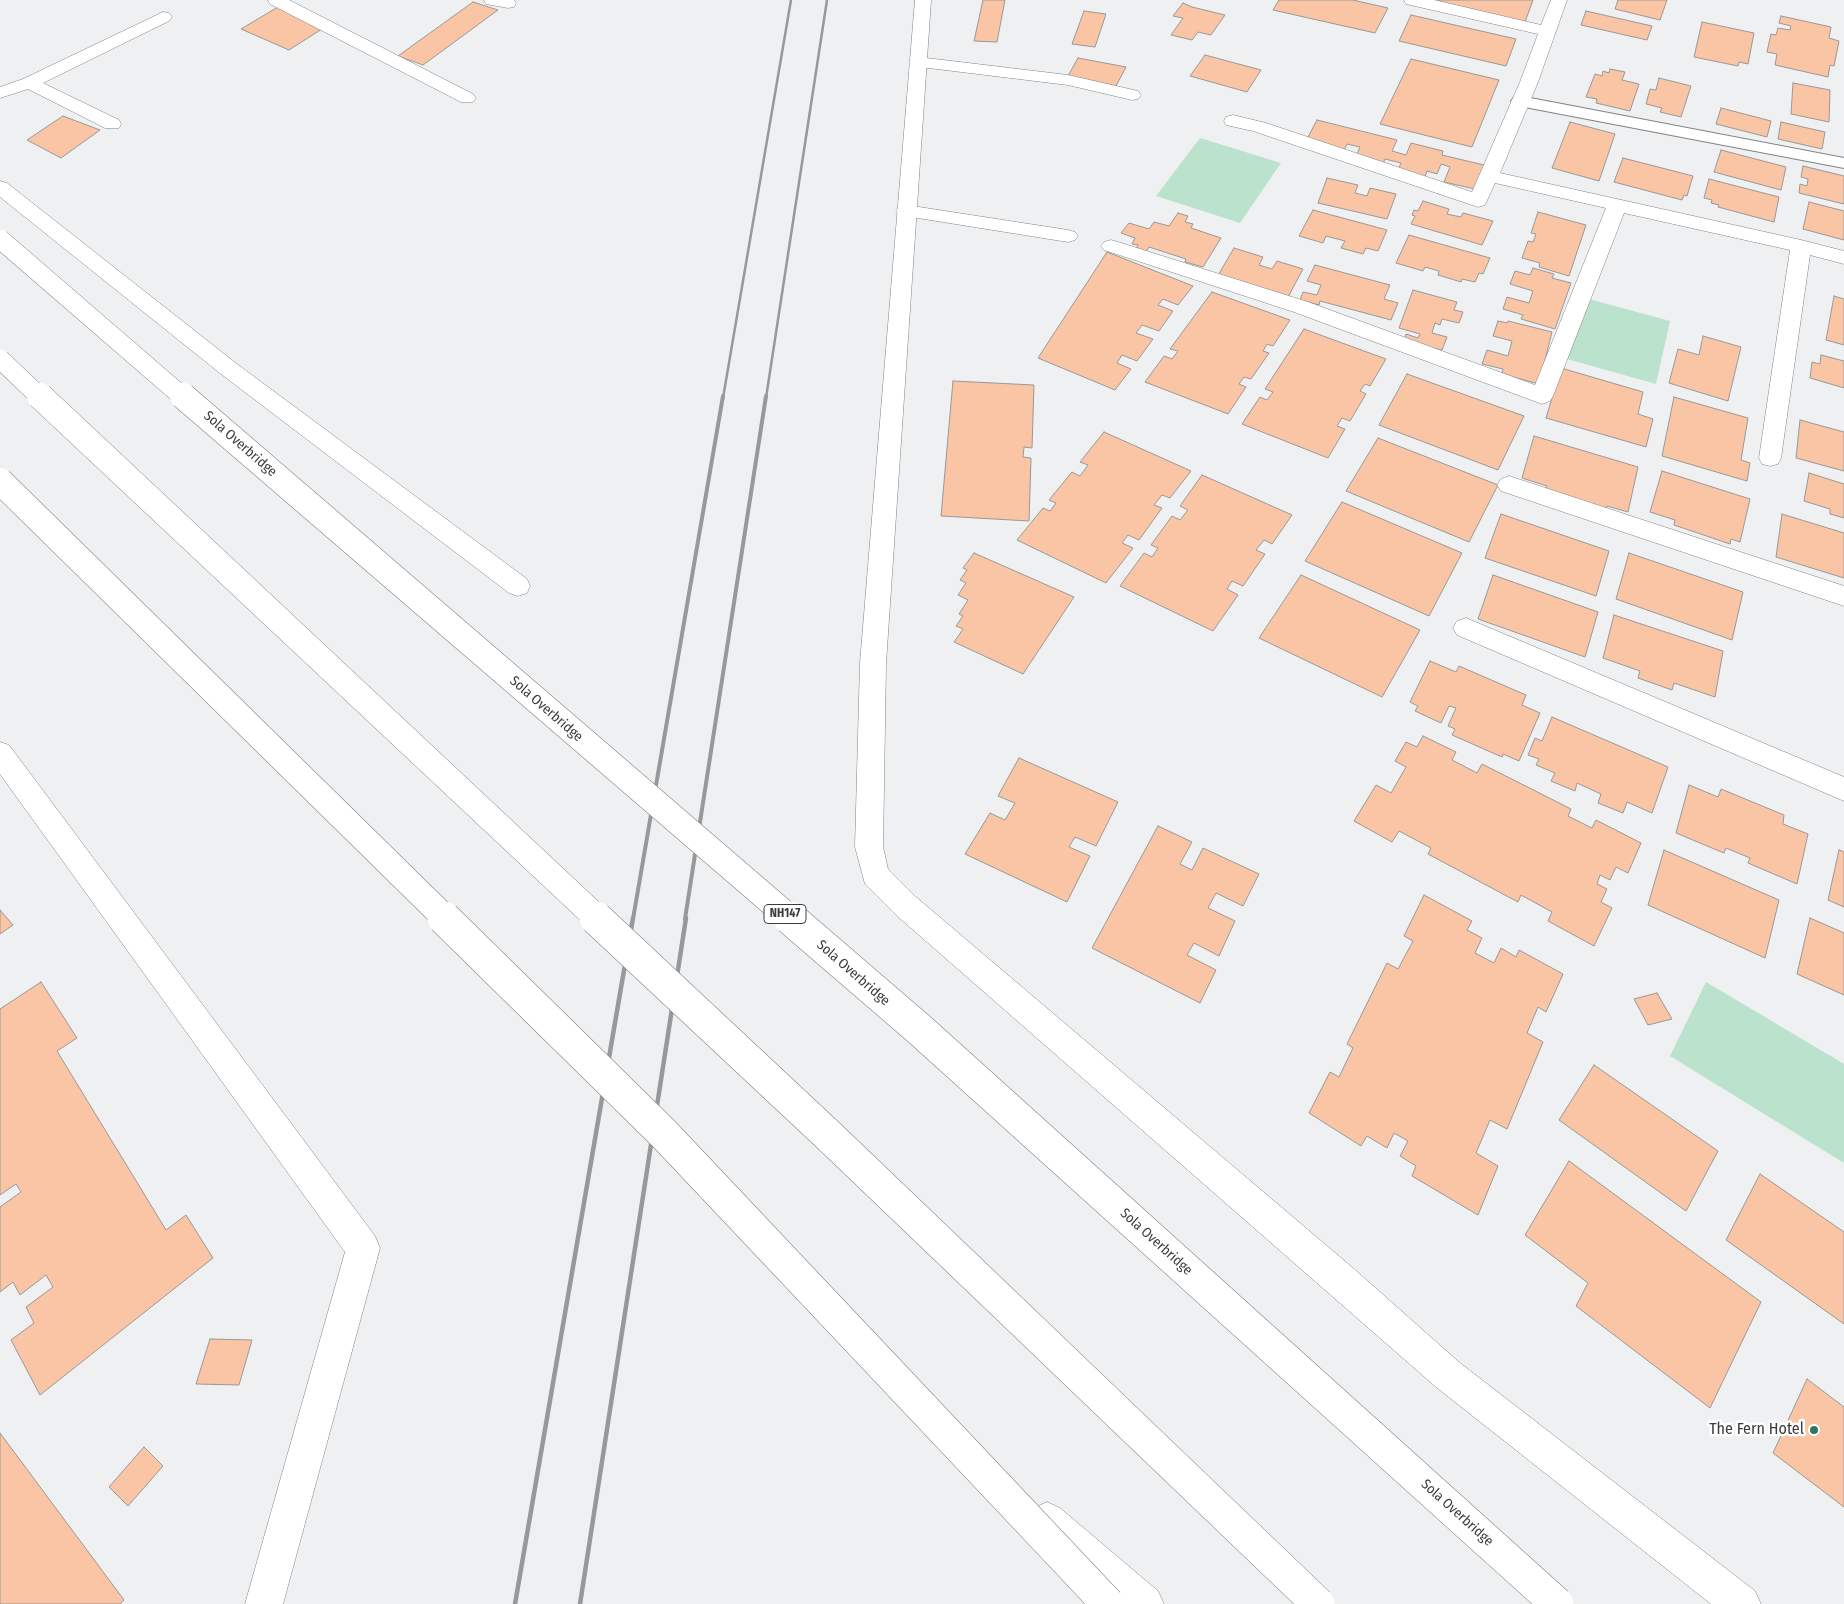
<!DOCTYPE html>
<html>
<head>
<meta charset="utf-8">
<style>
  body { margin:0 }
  canvas { display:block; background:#eff0f1 }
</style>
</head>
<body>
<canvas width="1844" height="1604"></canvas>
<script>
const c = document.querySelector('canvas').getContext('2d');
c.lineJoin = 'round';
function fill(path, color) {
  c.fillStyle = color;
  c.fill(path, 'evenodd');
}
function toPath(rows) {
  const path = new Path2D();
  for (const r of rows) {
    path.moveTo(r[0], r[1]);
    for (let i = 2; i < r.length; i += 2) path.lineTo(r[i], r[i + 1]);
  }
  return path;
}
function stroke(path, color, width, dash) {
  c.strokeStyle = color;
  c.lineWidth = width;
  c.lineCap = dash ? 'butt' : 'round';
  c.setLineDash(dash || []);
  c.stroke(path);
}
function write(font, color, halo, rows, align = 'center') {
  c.font = font + ' "Fira Sans Condensed",sans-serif';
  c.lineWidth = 5;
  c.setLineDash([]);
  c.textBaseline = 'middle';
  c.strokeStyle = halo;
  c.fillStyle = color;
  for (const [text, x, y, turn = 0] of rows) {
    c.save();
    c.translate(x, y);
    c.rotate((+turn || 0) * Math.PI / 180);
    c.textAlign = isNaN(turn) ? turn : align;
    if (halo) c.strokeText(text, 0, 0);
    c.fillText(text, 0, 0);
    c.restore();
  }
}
fill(toPath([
  [1200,138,1281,163,1240,223,1156,196],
  [1585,298,1670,321,1656,384,1567,359],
  [1706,982,1844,1064,1844,1163,1670,1056]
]), '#bae2cd');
const building = toPath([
  [983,0,1005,0,997,42,974,41,983,0],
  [1279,0,1353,0,1388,8,1375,33,1273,10,1279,0],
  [1424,0,1533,0,1525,22,1424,0],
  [1618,0,1667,0,1660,20,1615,9,1618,0],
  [473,2,498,10,423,65,398,56,473,2],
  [1183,3,1192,7,1225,15,1211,35,1198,32,1192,40,1171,35,1183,18,1173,16,1183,3],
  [278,7,322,29,289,50,241,29,278,7],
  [1084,11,1106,14,1095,47,1072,44,1084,11],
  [1586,11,1652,26,1647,40,1581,25,1586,11],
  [1411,15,1516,39,1506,66,1399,41,1411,15],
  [1781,16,1831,27,1829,38,1839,41,1834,66,1830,65,1828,77,1775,65,1777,54,1767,52,1771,34,1776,35,1778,28,1790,30,1791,26,1779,23,1781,16],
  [1702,22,1754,33,1748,64,1739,62,1738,66,1694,57,1702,22],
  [1205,55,1261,70,1247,92,1190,76,1205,55],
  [1078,58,1126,67,1116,86,1068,76,1078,58],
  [1411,59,1499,80,1472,147,1380,124,1411,59],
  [1610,69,1625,72,1622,80,1639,84,1630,111,1596,103,1597,99,1586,97,1595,74,1602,76,1603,71,1609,73,1610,69],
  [1659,78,1691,86,1681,117,1660,112,1662,108,1646,104,1650,89,1656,90,1659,78],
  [1793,83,1830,90,1829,122,1791,114,1793,83],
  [1721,108,1771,121,1767,137,1716,124,1721,108],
  [63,116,100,130,61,158,27,140,63,116],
  [1317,120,1397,140,1392,151,1406,155,1411,143,1443,151,1442,155,1484,165,1475,189,1444,182,1450,167,1441,164,1437,174,1427,171,1425,177,1398,170,1401,163,1385,159,1382,166,1355,159,1360,147,1347,144,1341,157,1305,143,1317,120],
  [1570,122,1615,134,1599,181,1552,168,1570,122],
  [1781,122,1825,132,1822,149,1778,139,1781,122],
  [1721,150,1786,167,1781,190,1714,172,1721,150],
  [1623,158,1693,176,1687,196,1684,195,1682,200,1614,182,1623,158],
  [1803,166,1844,176,1844,204,1799,193,1800,184,1807,186,1808,179,1801,177,1803,166],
  [1327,178,1358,185,1355,193,1367,196,1370,188,1396,194,1387,219,1318,203,1327,178],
  [1709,179,1779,197,1774,222,1718,207,1719,205,1711,203,1712,200,1704,198,1709,179],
  [1423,201,1449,209,1447,214,1461,217,1463,213,1493,221,1482,245,1411,224,1415,216,1412,215,1414,210,1418,211,1423,201],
  [1809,202,1844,211,1844,240,1803,229,1809,202],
  [1313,210,1387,230,1378,251,1366,248,1363,254,1341,248,1345,241,1326,236,1323,243,1299,236,1313,210],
  [1538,212,1586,225,1569,276,1539,267,1540,263,1522,258,1528,241,1533,242,1536,234,1531,233,1538,212],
  [1178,213,1188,216,1185,222,1193,224,1191,228,1221,238,1203,267,1185,262,1186,259,1149,247,1146,252,1136,249,1138,245,1132,244,1135,238,1121,233,1129,223,1149,229,1154,222,1169,226,1178,213],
  [1409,235,1490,258,1483,274,1479,273,1475,282,1462,279,1461,282,1438,275,1439,271,1425,267,1423,271,1396,263,1409,235],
  [1234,248,1263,257,1259,265,1272,269,1277,261,1303,269,1287,299,1217,277,1234,248],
  [1107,252,1193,286,1178,305,1163,299,1158,305,1173,311,1159,331,1142,325,1136,333,1153,339,1137,361,1122,355,1117,363,1131,369,1115,390,1038,358,1107,252],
  [1315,265,1390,285,1384,299,1398,303,1391,320,1320,301,1319,305,1300,300,1303,292,1317,295,1321,285,1307,281,1315,265],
  [1533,268,1554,274,1552,278,1571,283,1555,329,1521,319,1523,315,1503,309,1507,297,1529,303,1533,291,1510,284,1515,271,1530,275,1533,268],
  [1413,290,1457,302,1454,310,1463,312,1459,323,1442,319,1440,325,1435,323,1432,333,1447,337,1442,350,1404,343,1406,334,1418,338,1420,334,1399,328,1413,290],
  [1212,292,1290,320,1273,346,1267,344,1263,351,1269,353,1251,379,1244,377,1239,384,1246,387,1228,414,1145,382,1164,356,1172,359,1178,351,1170,349,1212,292],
  [1834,296,1844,299,1844,345,1826,340,1834,296],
  [1498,321,1507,323,1508,321,1552,332,1539,384,1502,374,1503,369,1482,364,1487,350,1508,356,1512,341,1493,336,1498,321],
  [1304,329,1386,359,1370,386,1365,384,1360,391,1366,394,1350,421,1342,418,1337,426,1345,429,1328,458,1242,424,1260,397,1267,400,1273,392,1265,389,1304,329],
  [1703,336,1741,347,1728,401,1669,383,1678,349,1699,355,1703,336],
  [1821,355,1844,361,1844,388,1810,378,1812,362,1820,364,1821,355],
  [1561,368,1643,392,1638,414,1653,419,1646,447,1546,418,1561,368],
  [1407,374,1524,416,1498,470,1379,425,1407,374],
  [953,381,1034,385,1032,448,1024,447,1023,457,1031,458,1029,521,941,516,953,381],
  [1674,397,1748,418,1741,460,1750,463,1747,481,1662,456,1674,397],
  [1800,420,1844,432,1844,471,1796,458,1800,420],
  [1104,432,1191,471,1170,498,1162,495,1154,505,1162,508,1139,540,1128,535,1122,543,1133,548,1106,583,1017,540,1043,508,1050,511,1056,503,1049,500,1072,472,1080,476,1088,465,1080,462,1104,432],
  [1534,436,1638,467,1628,512,1607,506,1606,509,1546,491,1547,486,1522,478,1534,436],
  [1378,438,1498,485,1469,542,1346,491,1378,438],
  [1662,471,1750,499,1740,542,1731,539,1730,544,1674,525,1675,520,1650,512,1662,471],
  [1809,473,1844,484,1844,518,1830,514,1830,509,1804,501,1809,473],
  [1202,475,1292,515,1272,544,1264,540,1256,550,1265,554,1243,586,1232,581,1227,589,1238,595,1213,631,1120,586,1144,553,1152,557,1158,548,1151,545,1172,516,1180,520,1188,510,1180,506,1202,475],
  [1342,502,1462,553,1429,616,1305,561,1342,502],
  [1501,514,1609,551,1596,596,1485,558,1501,514],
  [1782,514,1844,533,1844,578,1776,557,1782,514],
  [974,553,1074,597,1023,674,954,642,963,629,956,626,963,616,959,614,968,600,958,595,966,583,960,580,967,570,963,568,974,553],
  [1629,553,1743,592,1732,640,1616,599,1629,553],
  [1301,575,1420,630,1382,697,1259,638,1301,575],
  [1493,575,1598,612,1585,657,1478,619,1493,575],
  [1614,615,1723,651,1715,697,1674,683,1672,690,1638,678,1640,671,1603,658,1614,615],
  [1430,661,1456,672,1459,666,1526,695,1522,705,1540,713,1519,761,1503,754,1502,757,1452,735,1455,729,1448,726,1456,708,1449,706,1441,723,1415,711,1418,706,1410,702,1430,661],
  [1552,717,1668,767,1652,813,1627,802,1623,813,1598,803,1601,794,1577,783,1575,791,1551,781,1555,773,1536,765,1539,759,1528,755,1535,738,1542,741,1552,717],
  [1423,736,1456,752,1452,760,1477,773,1482,764,1571,809,1568,816,1592,828,1596,820,1641,843,1628,873,1616,867,1610,880,1600,875,1597,884,1607,889,1601,902,1612,908,1594,946,1548,921,1552,912,1521,895,1518,902,1428,854,1431,848,1399,831,1392,842,1354,821,1376,785,1391,793,1406,767,1395,761,1406,742,1417,747,1423,736],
  [1019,758,1118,802,1096,846,1075,837,1069,847,1090,856,1067,902,965,854,990,813,1005,820,1015,803,998,796,1019,758],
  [1689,785,1718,797,1721,789,1784,815,1783,824,1808,834,1797,884,1748,863,1750,858,1726,848,1724,853,1676,833,1689,785],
  [1158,826,1192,842,1180,864,1192,870,1203,848,1259,874,1243,906,1216,893,1208,908,1235,921,1219,956,1194,943,1187,955,1216,970,1200,1003,1092,948,1158,826],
  [1664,850,1779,900,1765,958,1648,905,1664,850],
  [1839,850,1844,852,1844,907,1828,900,1839,850],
  [1424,895,1472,921,1467,930,1482,938,1475,953,1494,963,1501,948,1516,957,1519,950,1563,974,1546,1012,1538,1007,1527,1033,1543,1042,1507,1129,1490,1120,1476,1153,1498,1166,1478,1215,1412,1176,1416,1166,1400,1156,1408,1141,1394,1133,1387,1148,1367,1136,1361,1146,1309,1113,1330,1072,1339,1077,1353,1048,1347,1044,1387,963,1398,969,1413,941,1404,936,1424,895],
  [0,910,13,925,0,934,0,910],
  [1810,918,1844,933,1844,995,1797,974,1810,918],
  [41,982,77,1038,57,1051,166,1230,186,1215,213,1258,40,1395,11,1340,34,1323,26,1307,53,1287,46,1275,20,1295,13,1282,0,1292,0,1207,21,1192,16,1184,0,1195,0,1009,41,982],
  [1657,993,1672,1019,1648,1025,1634,999,1657,993],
  [1594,1065,1718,1151,1686,1211,1559,1120,1594,1065],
  [1569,1161,1761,1302,1710,1408,1576,1306,1588,1283,1525,1235,1569,1161],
  [1760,1174,1844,1232,1844,1324,1726,1240,1760,1174],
  [210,1339,252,1340,239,1385,196,1384,210,1339],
  [1807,1379,1844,1407,1844,1507,1773,1453,1807,1379],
  [0,1433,124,1600,120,1604,0,1604,0,1433],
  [144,1447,163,1466,128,1506,109,1487,144,1447]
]);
fill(building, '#fac5a5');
stroke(building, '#999897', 1);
const lane = toPath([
  [1520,96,1844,158,1844,168,1514,105,1511,101,1514,97,1520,96]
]);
const street = toPath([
  [268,0,289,0,473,94,476,98,473,102,461,102,270,4,268,0],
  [484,0,514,0,516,3,514,7,508,8,486,4,484,0],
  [1404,0,1434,0,1541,25,1551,0,1567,0,1538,82,1500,173,1801,240,1844,251,1844,264,1810,255,1781,458,1778,464,1770,466,1762,464,1759,458,1790,250,1624,213,1553,396,1550,401,1542,404,1294,312,1104,250,1101,246,1104,242,1111,240,1118,242,1308,302,1535,385,1606,208,1495,183,1485,205,1478,207,1253,131,1226,125,1224,121,1226,117,1233,115,1266,123,1472,192,1520,82,1538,34,1406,4,1404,0],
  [163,12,169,13,172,17,169,21,43,83,119,120,121,124,119,128,105,128,28,89,0,98,0,87,23,79,163,12],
  [918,57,1068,75,1138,91,1141,95,1138,99,1132,100,1068,85,912,66,909,62,912,58,918,57],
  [0,181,7,183,237,364,527,579,530,586,527,593,518,596,509,593,221,374,0,197,0,181],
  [906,205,1068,230,1075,232,1078,236,1075,240,1068,242,899,215,896,211,899,207,906,205],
  [1509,476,1844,586,1844,606,1501,491,1497,485,1501,479,1509,476],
  [1466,618,1844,777,1844,801,1457,635,1453,628,1457,621,1466,618],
  [0,742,9,745,375,1236,380,1248,283,1604,245,1604,345,1252,0,774,0,742]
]);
const secondary = toPath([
  [915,0,931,0,886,663,883,847,888,869,916,897,1353,1268,1460,1363,1755,1591,1761,1604,1711,1604,1436,1387,896,915,865,884,855,847,860,663,915,0]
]);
const highway = toPath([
  [1047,1502,1060,1508,1158,1591,1164,1604,1116,1604,1034,1534,1028,1521,1034,1508,1047,1502]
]);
stroke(lane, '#828384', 2);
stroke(street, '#828384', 1);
stroke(secondary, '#828384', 1);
stroke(highway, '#828384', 1);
fill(lane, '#fff');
fill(street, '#fff');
fill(secondary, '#fff');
fill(highway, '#fff');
stroke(toPath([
  [723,398,791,0],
  [766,398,827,0]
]), '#979899', 2.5);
stroke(toPath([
  [633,919,723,396],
  [685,919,766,396]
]), '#979899', 4);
stroke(toPath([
  [515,1604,633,918],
  [580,1604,686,918]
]), '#979899', 4.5);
const secondaryBridgeFar1 = toPath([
  [0,481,446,919]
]);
const secondaryBridge = toPath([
  [444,918,664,1134,1108,1604]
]);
const highwayBridgeFar2 = toPath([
  [0,239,184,398],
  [0,359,41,398]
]);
const highwayBridgeFar1 = toPath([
  [40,396,598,919],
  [183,396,791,919]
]);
const highwayBridge = toPath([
  [596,918,828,1135,1318,1604],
  [790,918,919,1029,1557,1604]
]);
stroke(secondaryBridgeFar1, '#828384', 27, []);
stroke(secondaryBridge, '#828384', 34, []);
stroke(highwayBridgeFar2, '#828384', 20, []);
stroke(highwayBridgeFar1, '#828384', 27, []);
stroke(highwayBridge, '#828384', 34, []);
stroke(secondaryBridgeFar1, '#fff', 26);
stroke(secondaryBridge, '#fff', 33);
stroke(highwayBridgeFar2, '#fff', 19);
stroke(highwayBridgeFar1, '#fff', 26);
stroke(highwayBridge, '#fff', 33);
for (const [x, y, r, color] of [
  [1814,1430,5,"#2d746c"]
]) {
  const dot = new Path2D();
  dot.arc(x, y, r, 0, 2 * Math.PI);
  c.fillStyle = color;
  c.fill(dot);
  stroke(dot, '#fff', 2);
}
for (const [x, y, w] of [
  [785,914,42]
]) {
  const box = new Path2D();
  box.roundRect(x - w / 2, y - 9.5, w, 19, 4);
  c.fillStyle = '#fff';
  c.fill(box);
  stroke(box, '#3c3c3c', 1);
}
write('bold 12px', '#3c3c3c', null, [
  ["NH147",785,914]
]);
write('14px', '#3c3c3c', '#fff', [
  ["Sola Overbridge",240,444,41],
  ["Sola Overbridge",546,709,41],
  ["Sola Overbridge",853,973,41],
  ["Sola Overbridge",1156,1242,42],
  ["Sola Overbridge",1457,1513,42]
]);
write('16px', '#3c3c3c', '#fff', [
  ["The Fern Hotel",1804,1430]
], 'right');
</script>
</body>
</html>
